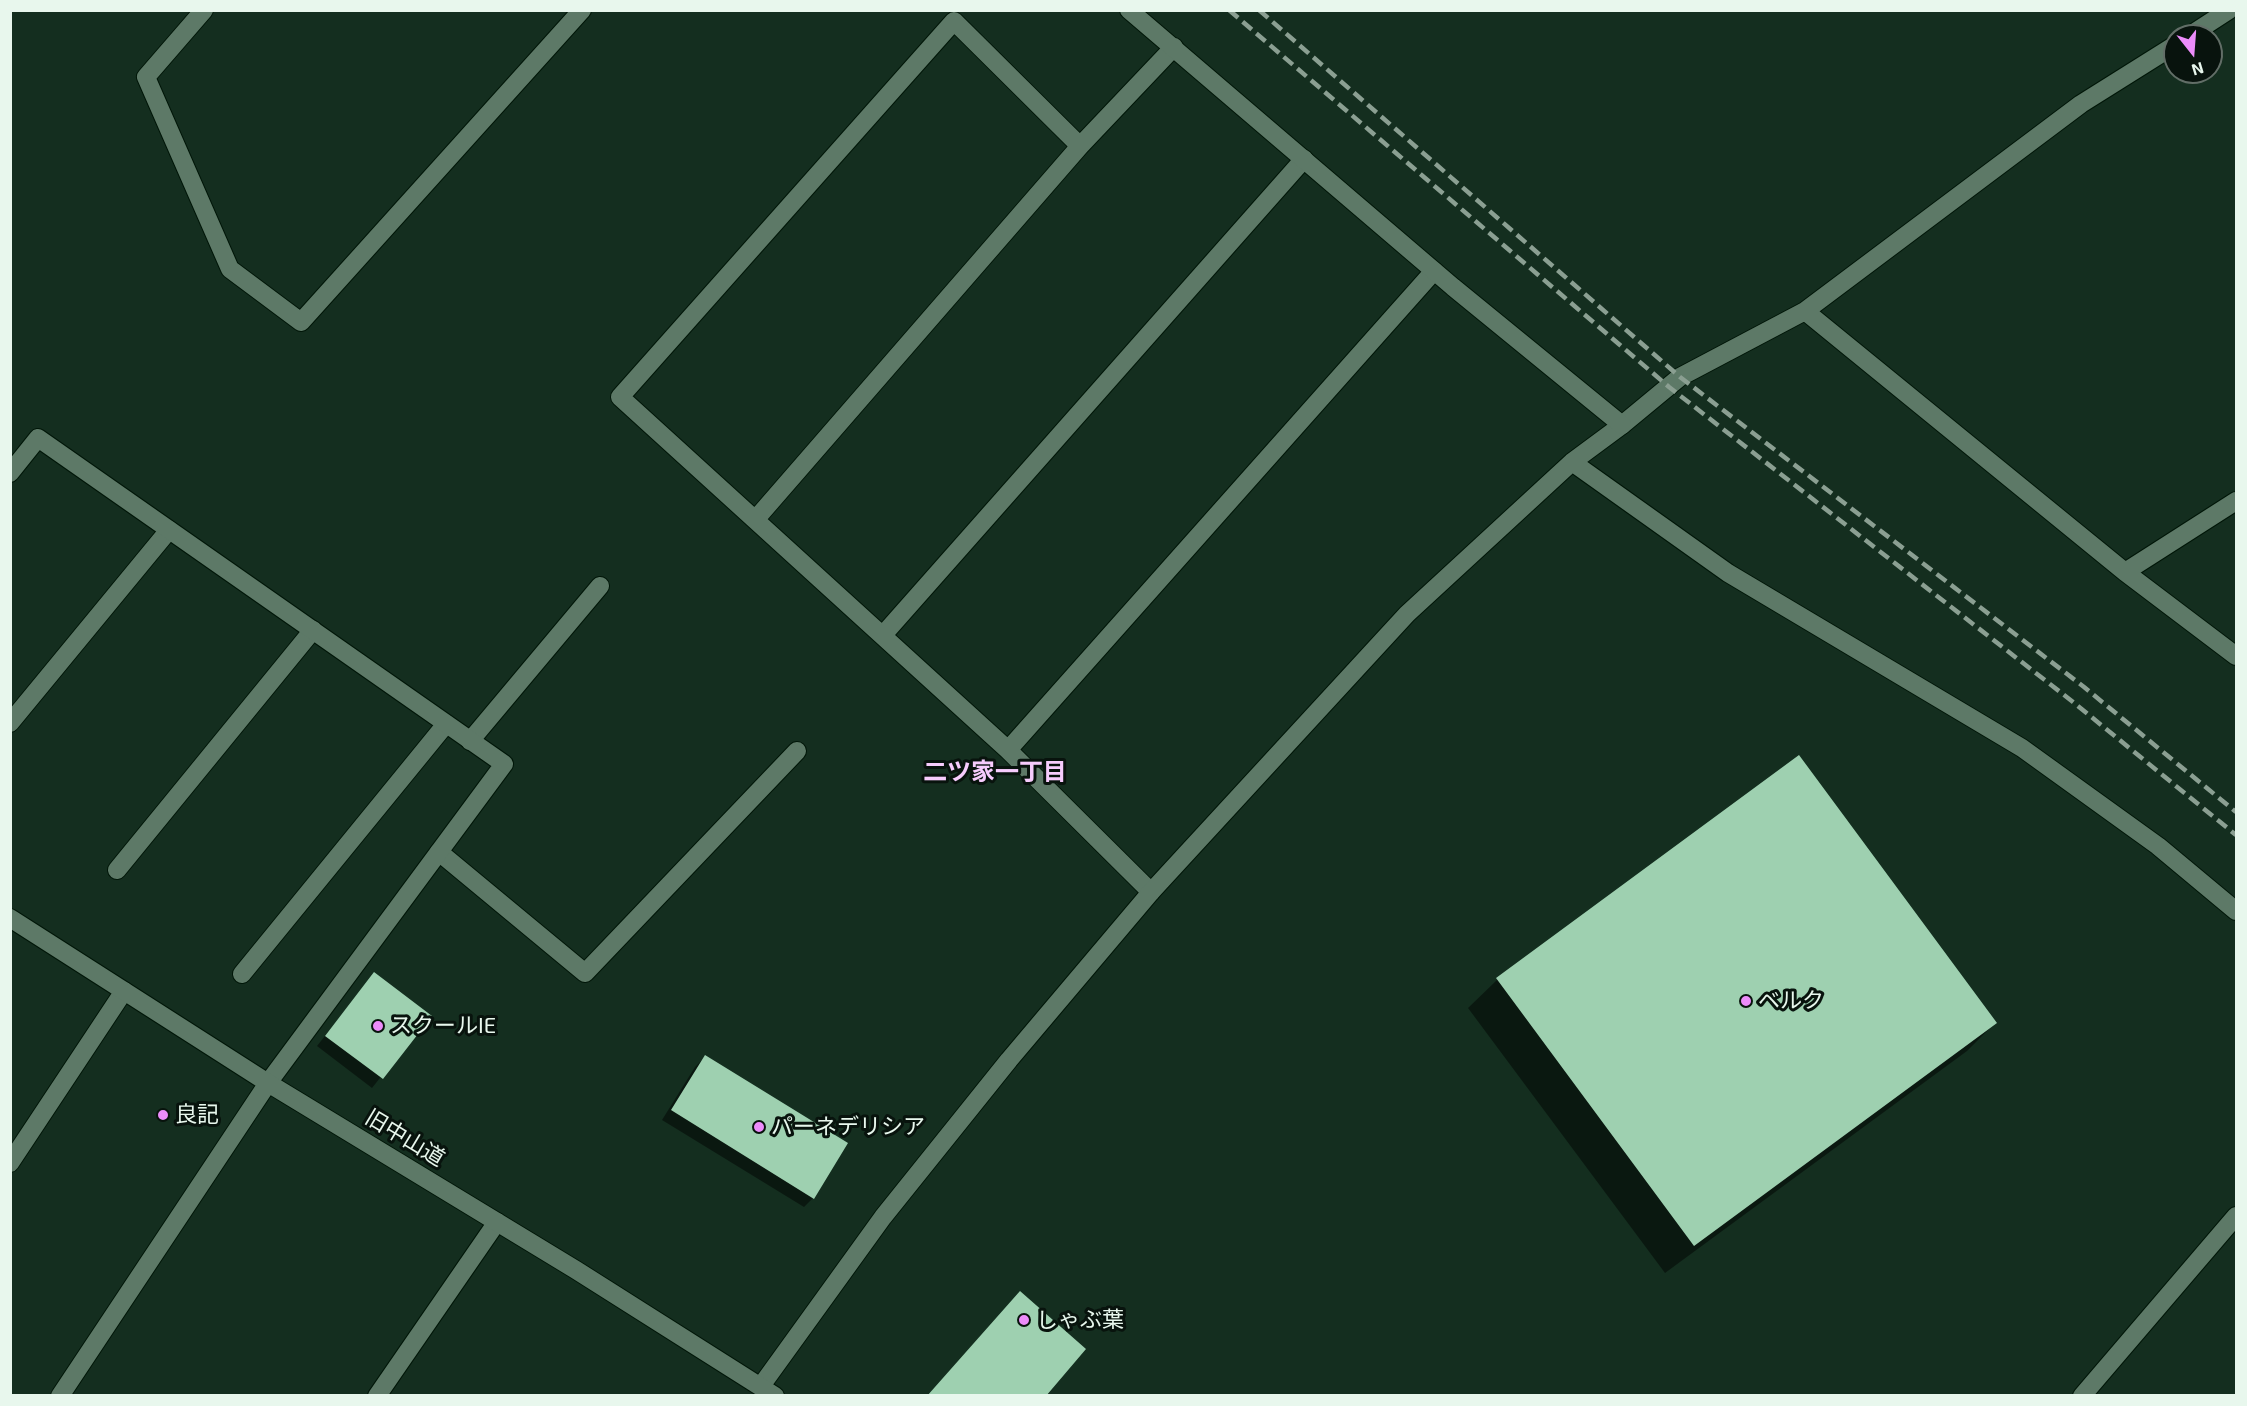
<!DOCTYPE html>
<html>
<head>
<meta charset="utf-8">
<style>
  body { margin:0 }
  #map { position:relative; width:2247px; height:1406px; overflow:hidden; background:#142e1f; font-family:"Exo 2",sans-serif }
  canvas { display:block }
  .frame { position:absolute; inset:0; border:12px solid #e8f7ed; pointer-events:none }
  .north { position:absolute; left:2163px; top:24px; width:60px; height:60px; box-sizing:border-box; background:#08130d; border:2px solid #626e67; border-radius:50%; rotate:163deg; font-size:16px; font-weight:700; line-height:24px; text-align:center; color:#e8f7ed }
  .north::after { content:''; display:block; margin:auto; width:21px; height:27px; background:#ec8cfa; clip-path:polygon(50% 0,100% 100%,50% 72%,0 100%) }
</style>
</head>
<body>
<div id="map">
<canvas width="2247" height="1406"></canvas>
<div class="frame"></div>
<div class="north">N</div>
</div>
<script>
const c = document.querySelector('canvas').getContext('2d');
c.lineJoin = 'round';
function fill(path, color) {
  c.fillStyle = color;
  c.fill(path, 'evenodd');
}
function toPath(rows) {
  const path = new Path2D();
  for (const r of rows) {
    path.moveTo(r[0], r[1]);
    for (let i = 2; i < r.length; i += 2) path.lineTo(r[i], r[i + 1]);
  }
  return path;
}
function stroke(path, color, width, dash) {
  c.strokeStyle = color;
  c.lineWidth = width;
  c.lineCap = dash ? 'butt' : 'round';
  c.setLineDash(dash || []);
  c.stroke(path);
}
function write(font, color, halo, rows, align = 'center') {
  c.font = font + ' "Exo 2","Noto Sans JP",sans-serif';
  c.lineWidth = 6;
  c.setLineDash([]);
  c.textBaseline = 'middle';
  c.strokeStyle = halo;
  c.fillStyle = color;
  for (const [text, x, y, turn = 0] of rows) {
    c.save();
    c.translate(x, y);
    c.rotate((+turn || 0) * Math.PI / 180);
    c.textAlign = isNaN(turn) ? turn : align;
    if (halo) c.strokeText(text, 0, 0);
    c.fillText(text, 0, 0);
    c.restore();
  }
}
fill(toPath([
  [1799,757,1995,1023,1967,1051,1665,1273,1468,1008,1497,980],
  [374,974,429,1016,372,1088,317,1046],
  [705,1057,813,1198,804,1207,662,1120,695,1067]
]), '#0007');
fill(toPath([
  [1799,755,1997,1023,1694,1246,1496,978],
  [374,972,432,1016,383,1079,325,1036],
  [705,1055,848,1143,814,1199,671,1110],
  [1020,1291,1086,1349,1046,1396,927,1396]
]), '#9ed0b0');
const lane = toPath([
  [204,10,146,77,230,269,301,322,582,10],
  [1080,146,954,21,620,397,1008,750,1151,892],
  [755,520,1080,146,1174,47],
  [883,635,1304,159],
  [10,723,169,530],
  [470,741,600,586],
  [1008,750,1434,271],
  [439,852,585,973,797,751],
  [117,870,313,630],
  [242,974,446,724],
  [377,1396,497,1222]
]);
const street = toPath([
  [2189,36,2229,10],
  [1805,311,2125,572,2236,656],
  [1572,462,1728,573,2022,748,2158,846,2236,911],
  [10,473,38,438,504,764,268,1083],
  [2125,572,2236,501],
  [10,1163,124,991],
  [761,1386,883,1217,1009,1060,1151,892,1407,614,1572,462,1622,425,1680,377,1805,311,2081,104,2175,45],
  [2082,1396,2236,1216]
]);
const secondary = toPath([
  [1129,10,1453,287,1622,425],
  [10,918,268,1083,576,1270,775,1396],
  [60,1396,268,1083]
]);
stroke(lane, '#001608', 20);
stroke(street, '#001608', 20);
stroke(secondary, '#001608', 20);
stroke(lane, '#5d7967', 18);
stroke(street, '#5d7967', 18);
stroke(secondary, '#5d7967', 18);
stroke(toPath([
  [1229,10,1669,387,2073,702,2236,835],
  [1259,10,1680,377,2084,687,2236,812]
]), '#8b9f92', 4.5, [12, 6]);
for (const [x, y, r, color] of [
  [1746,1001,6,"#ec8cfa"],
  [378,1026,6,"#ec8cfa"],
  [163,1115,6,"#ec8cfa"],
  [759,1127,6,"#ec8cfa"],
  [1024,1320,6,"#ec8cfa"]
]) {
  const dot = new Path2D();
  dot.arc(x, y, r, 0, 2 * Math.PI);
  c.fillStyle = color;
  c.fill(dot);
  stroke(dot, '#08130d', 2);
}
write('22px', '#e8f7ed', '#08130d', [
  ["ベルク",1758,1001],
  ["スクールIE",390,1026],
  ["良記",175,1115],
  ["パーネデリシア",771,1127],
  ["しゃぶ葉",1036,1320]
], 'left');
write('22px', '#e8f7ed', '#08130d', [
  ["旧中山道",405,1138,31]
]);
write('bold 24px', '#f7ccfd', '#08130d', [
  ["二ツ家一丁目",995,772]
]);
</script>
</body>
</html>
